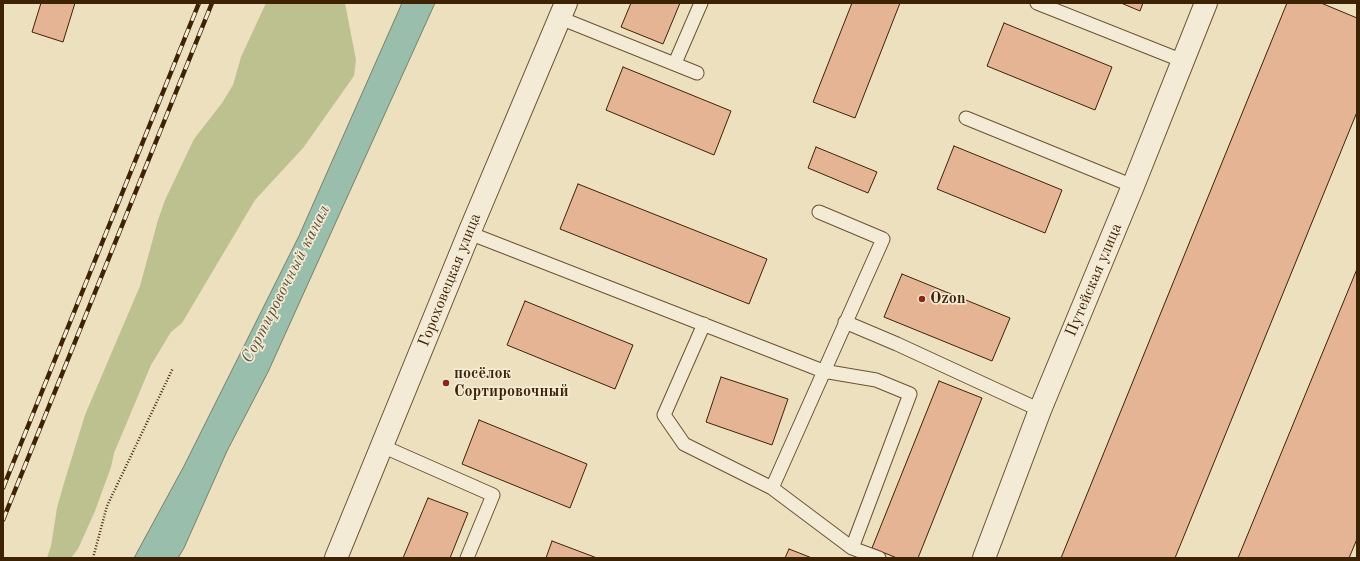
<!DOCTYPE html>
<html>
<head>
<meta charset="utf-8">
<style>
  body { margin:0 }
  #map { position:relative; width:1360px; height:561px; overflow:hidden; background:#ede0be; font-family:"Old Standard TT",serif }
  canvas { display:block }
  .frame { position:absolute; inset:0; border:4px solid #3e2204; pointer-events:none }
</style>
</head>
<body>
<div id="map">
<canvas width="1360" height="561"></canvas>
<div class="frame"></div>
</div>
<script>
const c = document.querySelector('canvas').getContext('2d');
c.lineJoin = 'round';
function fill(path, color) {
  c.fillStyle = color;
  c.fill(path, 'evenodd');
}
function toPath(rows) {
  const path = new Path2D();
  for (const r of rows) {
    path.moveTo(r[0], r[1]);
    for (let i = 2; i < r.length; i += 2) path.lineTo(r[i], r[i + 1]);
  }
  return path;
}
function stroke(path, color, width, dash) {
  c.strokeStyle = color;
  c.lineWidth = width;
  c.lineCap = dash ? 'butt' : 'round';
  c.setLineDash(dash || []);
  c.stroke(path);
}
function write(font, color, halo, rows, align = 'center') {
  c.font = font + ' "Old Standard TT",serif';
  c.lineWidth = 3.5;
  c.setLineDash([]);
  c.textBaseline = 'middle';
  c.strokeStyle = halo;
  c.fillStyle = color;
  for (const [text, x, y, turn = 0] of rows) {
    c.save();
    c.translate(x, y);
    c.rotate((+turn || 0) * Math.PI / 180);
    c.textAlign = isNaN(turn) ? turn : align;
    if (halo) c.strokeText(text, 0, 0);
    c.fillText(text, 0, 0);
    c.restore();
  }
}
fill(toPath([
  [266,3,345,3,356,60,354,76,303,148,255,200,182,323,171,332,151,365,114,453,111,467,95,511,78,549,71,558,47,558,51,546,57,508,64,483,85,415,140,286,158,220,165,200,194,139,222,103,233,85,241,57]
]), '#bcc18f');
const water = toPath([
  [402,3,435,3,268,372,227,451,184,548,178,558,134,558,184,466,299,236,402,3]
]);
fill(water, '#9abeac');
stroke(water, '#758069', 1);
const building = toPath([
  [41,3,75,3,63,42,32,32,41,3],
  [631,3,680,3,663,44,621,27,631,3],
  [852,3,900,3,855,118,813,102,852,3],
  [1121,3,1143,3,1140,11,1121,3],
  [1287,3,1321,3,1357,18,1357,112,1175,558,1061,558,1287,3],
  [1004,23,1112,67,1095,110,987,66,1004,23],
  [623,67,731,111,714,155,606,110,623,67],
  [954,146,1062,190,1045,233,937,189,954,146],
  [816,147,877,172,868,193,808,168,816,147],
  [578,184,767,259,749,304,560,229,578,184],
  [1357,269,1357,539,1349,558,1238,558,1357,269],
  [902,274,1010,318,992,361,884,317,902,274],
  [525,301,633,345,615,389,507,345,525,301],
  [721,377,788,399,772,445,706,422,721,377],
  [939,381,982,398,918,558,897,558,872,548,939,381],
  [479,420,587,464,570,508,462,464,479,420],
  [428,498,468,513,450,558,403,558,428,498],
  [552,541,597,558,546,558,552,541],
  [789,549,812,558,785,558,789,549]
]);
fill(building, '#e5b494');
stroke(building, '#3e2204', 1);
const service = toPath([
  [1037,3,1183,61],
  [560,18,697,73],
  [675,63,701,3],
  [966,118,1133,186],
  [469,233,823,371,876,380,910,394,852,548,879,558],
  [845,322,897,344,1040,410],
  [704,324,664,415,684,444,772,488,852,548],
  [382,446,493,495,467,558],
  [772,488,883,239,819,212]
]);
const minor = toPath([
  [984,558,1040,410,1133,186,1206,3]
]);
const tertiary = toPath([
  [336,558,469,233,566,3]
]);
stroke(service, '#6a5232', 15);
stroke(minor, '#6a5232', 24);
stroke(tertiary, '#6a5232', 24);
stroke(toPath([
  [93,558,107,506,173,368]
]), '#3e2204', 2.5, [1, 2]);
stroke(service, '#f3ebd5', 13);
stroke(minor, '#f3ebd5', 22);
stroke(tertiary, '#f3ebd5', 22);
const rail = toPath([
  [3,488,199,3],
  [3,520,212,3]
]);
stroke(rail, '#3e2204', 4.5);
stroke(rail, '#f3ebd5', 3, [9]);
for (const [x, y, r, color] of [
  [922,299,4,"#8f2418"],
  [446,383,4,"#8f2418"]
]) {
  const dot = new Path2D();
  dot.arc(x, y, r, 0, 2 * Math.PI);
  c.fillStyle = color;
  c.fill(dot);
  stroke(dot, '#f3ebd5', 1.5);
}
write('16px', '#3e2204', '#f3ebd5', [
  ["Гороховецкая улица",450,280,-68],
  ["Путейская улица",1094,280,-67]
]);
write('bold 16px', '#3e2204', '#f3ebd5', [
  ["Ozon",930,299],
  ["посёлок",454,374],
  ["Сортировочный",454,392]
], 'left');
write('italic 17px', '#5a5136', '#f3ebd5', [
  ["Сортировочный канал",286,284,-63]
]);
</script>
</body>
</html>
